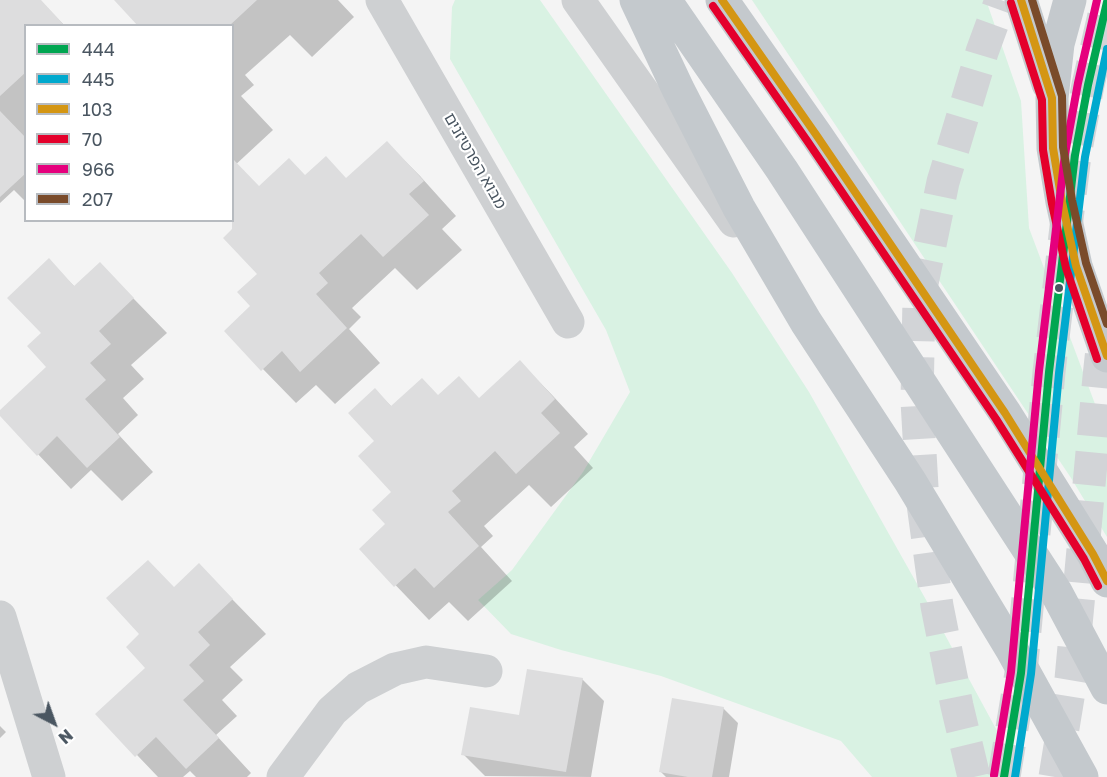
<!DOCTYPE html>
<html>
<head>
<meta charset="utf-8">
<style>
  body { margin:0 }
  #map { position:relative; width:1107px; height:777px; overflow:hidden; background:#f4f4f4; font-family:"Golos Text",sans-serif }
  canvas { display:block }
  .legend { position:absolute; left:24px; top:24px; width:210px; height:198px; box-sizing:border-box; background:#fff; border:2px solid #b7bbc0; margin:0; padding:8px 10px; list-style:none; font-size:18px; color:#4a5661 }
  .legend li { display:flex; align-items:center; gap:12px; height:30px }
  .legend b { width:30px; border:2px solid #b7bbc0 }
  .north { position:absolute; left:24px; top:693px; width:60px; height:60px; -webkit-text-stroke:4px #fff; paint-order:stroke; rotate:139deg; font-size:16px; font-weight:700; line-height:24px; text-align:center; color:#4a5661 }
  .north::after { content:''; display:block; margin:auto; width:21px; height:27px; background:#4a5661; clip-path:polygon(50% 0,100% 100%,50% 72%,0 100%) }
</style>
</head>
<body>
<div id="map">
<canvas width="1107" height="777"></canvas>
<ul class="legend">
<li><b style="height:8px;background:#00a651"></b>444</li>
<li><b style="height:8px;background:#00a9ce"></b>445</li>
<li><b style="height:8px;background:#d49613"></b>103</li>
<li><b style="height:8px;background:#e4002b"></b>70</li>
<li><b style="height:8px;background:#e5007d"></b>966</li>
<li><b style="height:8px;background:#7a4b2a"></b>207</li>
</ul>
<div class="north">N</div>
</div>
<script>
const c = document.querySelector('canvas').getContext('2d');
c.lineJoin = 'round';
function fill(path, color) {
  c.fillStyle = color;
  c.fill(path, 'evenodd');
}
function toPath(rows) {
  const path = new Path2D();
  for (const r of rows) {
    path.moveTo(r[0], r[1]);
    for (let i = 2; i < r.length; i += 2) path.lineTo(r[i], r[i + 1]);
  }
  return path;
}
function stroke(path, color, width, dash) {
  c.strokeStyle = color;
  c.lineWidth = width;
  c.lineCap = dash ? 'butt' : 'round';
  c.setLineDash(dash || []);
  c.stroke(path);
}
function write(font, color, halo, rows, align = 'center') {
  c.font = font + ' "Golos Text","Noto Sans Hebrew",sans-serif';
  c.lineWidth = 4.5;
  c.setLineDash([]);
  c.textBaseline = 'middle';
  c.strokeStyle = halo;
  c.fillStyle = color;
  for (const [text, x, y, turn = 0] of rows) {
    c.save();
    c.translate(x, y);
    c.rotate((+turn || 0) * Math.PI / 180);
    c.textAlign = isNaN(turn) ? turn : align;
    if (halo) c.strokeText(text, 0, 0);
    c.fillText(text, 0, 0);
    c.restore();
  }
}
fill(toPath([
  [455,0,540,0,732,273,809,392,925,598,1008,751,1020,777,872,777,841,741,661,676,561,650,511,634,478,600,512,570,583,472,630,392,606,330,450,59,452,7],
  [752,0,986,0,1021,101,1029,228,1107,436,1107,537,1071,478]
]), '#d9f2e3');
fill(toPath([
  [6,0,40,0,65,26,26,26,26,202,14,190,0,203,0,6],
  [127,0,338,0,354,17,312,57,290,35,245,75,254,85,241,96,273,130,232,168,232,26,140,26],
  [387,143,420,176,456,216,442,229,462,250,417,290,395,268,352,308,361,317,349,329,380,363,335,404,316,385,296,403,226,331,253,306,259,274,242,223,259,187,306,177,347,179],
  [49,261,75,287,100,264,167,333,131,365,144,379,123,398,138,415,118,434,153,472,122,501,91,470,71,489,0,414,0,412,48,367,43,333],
  [520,362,553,396,588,434,574,447,593,468,551,507,529,485,484,526,493,536,481,547,512,581,468,621,449,602,429,620,361,549,387,525,393,492,376,441,375,390,392,407,439,397,480,399],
  [199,565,266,634,230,667,243,680,222,700,237,716,216,735,251,773,247,777,196,777,190,771,183,777,158,777,98,714,147,668,141,634,174,588],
  [582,679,604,701,591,777,485,776,463,754,520,717],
  [723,708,738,723,729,777,666,777,661,772],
  [0,726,6,732,0,738]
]), '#0003');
fill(toPath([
  [0,0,41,0,65,26,26,26,26,72,0,96],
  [114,0,257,0,229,26,138,26],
  [0,111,26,138,26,173,0,197],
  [387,141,424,181,409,194,429,215,383,257,361,234,319,273,328,283,316,294,347,328,300,372,282,351,261,371,224,331,250,306,237,292,257,274,223,238,232,229,232,158,259,186,289,158,305,175,326,156,346,178],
  [49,258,74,286,100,262,134,298,99,331,111,344,90,363,106,380,85,399,120,437,87,468,57,436,37,456,0,416,0,410,46,367,27,346,41,333,7,298],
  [520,360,555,399,541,413,560,433,516,474,495,451,452,491,461,501,448,512,479,546,434,588,415,568,394,587,359,549,385,524,372,510,391,492,358,456,374,441,348,413,375,388,391,406,422,378,438,395,459,376,479,398],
  [148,560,174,587,199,563,233,599,198,632,210,645,189,665,204,681,183,700,219,738,186,769,156,737,135,757,95,714,145,668,126,647,139,634,106,598],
  [527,669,583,678,566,772,461,755,470,707,519,715],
  [672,698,724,707,712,777,688,777,659,772]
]), '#ddddde');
stroke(toPath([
  [974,777,957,706,937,606,923,504,917,401,919,298,943,182,982,52,1001,0],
  [1004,777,1021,673,1049,372,1066,227,1075,155,1088,85,1107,2],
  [1055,777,1071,679,1099,377,1107,302]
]), '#d2d4d7', 33, [33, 16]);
stroke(toPath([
  [382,0,568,322],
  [0,617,49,777],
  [283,777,332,711,358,688,395,669,426,662,486,671]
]), '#ced0d2', 33);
stroke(toPath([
  [578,0,734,221]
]), '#ced0d2', 33);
stroke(toPath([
  [636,0,678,89,739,208,806,322,910,481,1012,650,1082,777],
  [665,0,782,170,1056,592,1107,688],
  [722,0,817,136,1005,413,1093,554,1107,581],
  [1021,0,1048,84],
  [1070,0,1058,44,1052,98,1053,148,1062,202,1076,266,1107,356]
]), '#c4c9cd', 33);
stroke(toPath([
  [1004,777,1021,673,1049,372,1075,155,1088,85,1107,2]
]), '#00a651', 8);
stroke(toPath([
  [1015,777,1031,674,1059,373,1085,157,1107,49]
]), '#00a9ce', 8);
stroke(toPath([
  [722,0,817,136,1005,413,1093,554,1107,581],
  [1021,0,1052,98,1053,148,1062,202,1076,266,1107,356]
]), '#d49613', 8);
stroke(toPath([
  [1011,3,1042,100,1043,150,1052,204,1066,268,1097,359],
  [713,6,808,142,996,419,1084,559,1098,586]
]), '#e4002b', 8);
stroke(toPath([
  [994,775,1011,672,1039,371,1065,154,1078,83,1097,0]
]), '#e5007d', 8);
stroke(toPath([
  [1032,0,1062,96,1063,147,1072,200,1086,263,1107,324]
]), '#7a4b2a', 8);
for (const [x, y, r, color] of [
  [1059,288,5,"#4a5661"]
]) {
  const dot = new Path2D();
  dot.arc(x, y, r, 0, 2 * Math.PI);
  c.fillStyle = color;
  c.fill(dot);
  stroke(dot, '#fff', 2);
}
write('16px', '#4a5661', '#fff', [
  ["מבוא הפרטיזנים",475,161,60]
]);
</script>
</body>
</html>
